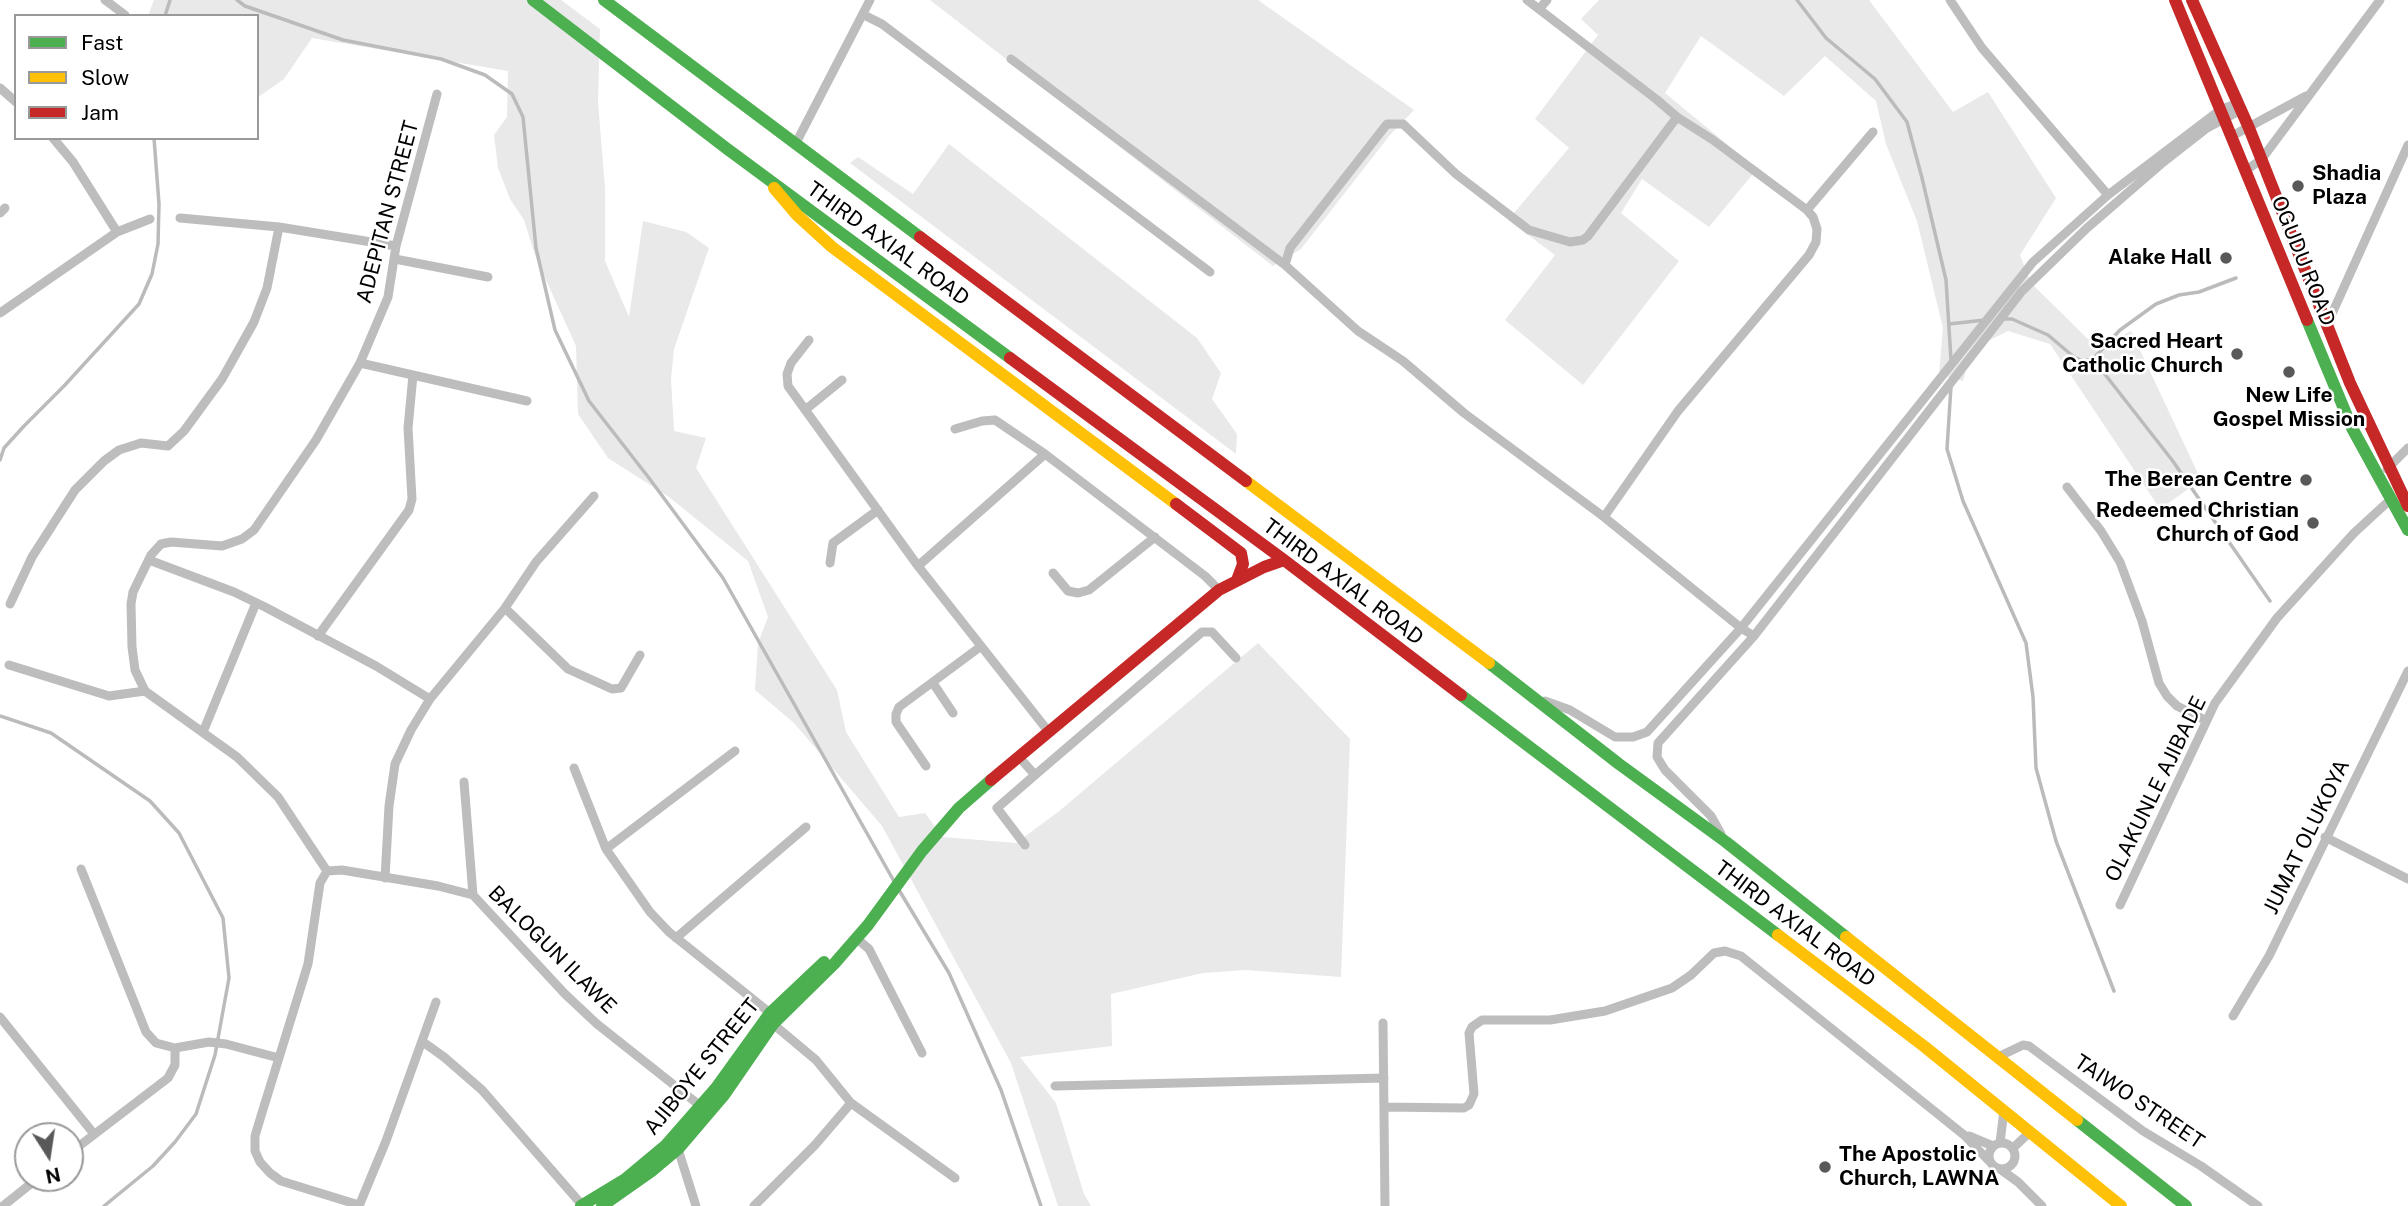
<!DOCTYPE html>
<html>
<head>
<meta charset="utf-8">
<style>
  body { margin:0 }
  #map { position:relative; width:2408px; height:1206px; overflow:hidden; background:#fff; font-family:"Public Sans",sans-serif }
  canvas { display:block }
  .legend { position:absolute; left:14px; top:14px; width:245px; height:126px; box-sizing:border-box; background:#fff; border:2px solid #999; margin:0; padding:9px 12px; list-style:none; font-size:21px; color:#000 }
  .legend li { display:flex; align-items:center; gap:14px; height:35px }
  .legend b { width:35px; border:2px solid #999 }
  .north { position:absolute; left:14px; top:1122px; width:70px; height:70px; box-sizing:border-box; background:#fff; border:2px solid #999; border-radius:50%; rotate:168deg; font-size:19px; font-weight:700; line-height:28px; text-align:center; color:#000 }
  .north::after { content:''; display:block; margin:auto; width:24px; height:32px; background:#595959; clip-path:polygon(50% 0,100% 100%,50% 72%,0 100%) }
</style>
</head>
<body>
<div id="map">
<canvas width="2408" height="1206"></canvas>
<ul class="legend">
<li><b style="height:9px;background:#4caf50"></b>Fast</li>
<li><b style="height:9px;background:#ffc107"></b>Slow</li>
<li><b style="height:9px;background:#c62828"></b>Jam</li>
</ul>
<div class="north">N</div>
</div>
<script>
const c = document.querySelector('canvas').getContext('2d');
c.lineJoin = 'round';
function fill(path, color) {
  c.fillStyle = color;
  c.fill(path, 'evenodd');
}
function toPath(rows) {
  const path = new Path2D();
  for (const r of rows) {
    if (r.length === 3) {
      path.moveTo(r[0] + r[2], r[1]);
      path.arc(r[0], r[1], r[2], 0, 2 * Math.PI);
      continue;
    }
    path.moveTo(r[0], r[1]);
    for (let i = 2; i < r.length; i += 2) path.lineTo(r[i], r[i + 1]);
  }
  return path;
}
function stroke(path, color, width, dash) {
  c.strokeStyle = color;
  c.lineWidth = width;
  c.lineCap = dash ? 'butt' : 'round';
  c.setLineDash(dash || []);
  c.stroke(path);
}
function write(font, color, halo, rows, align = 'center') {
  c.font = font + ' "Public Sans",sans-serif';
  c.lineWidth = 5;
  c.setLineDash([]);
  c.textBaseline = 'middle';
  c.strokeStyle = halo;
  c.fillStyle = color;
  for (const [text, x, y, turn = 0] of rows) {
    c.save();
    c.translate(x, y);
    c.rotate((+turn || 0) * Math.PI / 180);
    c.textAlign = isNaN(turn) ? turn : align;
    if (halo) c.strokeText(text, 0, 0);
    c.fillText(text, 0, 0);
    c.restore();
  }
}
fill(toPath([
  [154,0,561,0,600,29,598,102,605,188,605,261,629,317,643,221,686,232,709,248,674,349,671,379,674,431,706,438,696,468,837,690,846,732,899,817,925,813,943,837,1016,843,1058,812,1258,643,1350,739,1341,977,1246,970,1203,973,1111,994,1112,1046,1020,1057,1056,1103,1084,1194,1091,1206,1058,1206,1011,1063,882,826,794,723,755,690,758,643,768,617,748,561,669,497,608,458,578,414,576,346,536,258,524,220,510,199,498,168,494,135,507,117,508,71,312,38,284,79,257,98,257,16,148,16],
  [930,0,1258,0,1414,110,1390,135,1301,249,1273,266],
  [1599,0,1869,0,1953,112,1988,92,2056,198,2020,255,2031,283,2097,348,2131,331,2201,480,2160,509,2050,344,2008,331,1972,349,1963,381,1939,374,1943,328,1917,221,1886,144,1876,101,1825,56,1784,96,1701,36,1665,93,1757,169,1709,227,1642,179,1621,213,1679,261,1583,385,1505,320,1555,255,1508,220,1569,148,1535,119,1598,35,1581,19],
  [949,144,1197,338,1221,373,1212,399,1237,434,1236,454,850,163,858,157,913,194]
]), '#e9e9e9');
stroke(toPath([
  [237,0,245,6,343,40,441,59,485,75,512,94,523,117,536,248,555,330,589,401,649,478,723,578,895,883],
  [1797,0,1826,38,1875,79,1907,122,1922,178,1946,280,1951,360],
  [165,16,170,0],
  [2003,319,2012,319,2048,335,2074,357,2083,361,2093,359,2120,330,2156,304,2179,295,2199,292,2236,278],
  [1949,324,1985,320],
  [2093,359,2172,460,2270,601],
  [1951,386,1947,449,1963,501,2026,643,2033,697,2036,768,2056,841,2114,991],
  [0,460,4,448,24,426,64,386,139,304,152,274,158,244,159,204,154,138],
  [0,716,51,733,150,801,179,833,223,918,229,978,215,1055,196,1114,175,1142,153,1166,104,1206],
  [899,890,949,973,1001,1090,1041,1206]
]), '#bbb', 3.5);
stroke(toPath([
  [105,0,125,15],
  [1527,0,1656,99,1677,117,1713,140,1807,210,1813,217,1817,229,1816,242,1809,255,1678,411,1604,517],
  [1950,0,1982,48,2108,195],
  [1540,8,1547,0],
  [864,15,882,24,1210,272],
  [1011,59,1285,265],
  [0,88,16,102],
  [437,94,396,246,388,297,360,363,316,440,254,530,242,539,222,546,171,542,161,544,151,555,133,592,131,604,132,647,135,670,145,691,237,757,278,797,327,871,342,870,438,886,473,895,565,994,597,1024,703,1108],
  [1677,117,1588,236,1583,240,1570,242,1529,230,1456,174,1403,124,1387,124,1290,248,1285,265,1358,331,1403,361,1464,413,1604,517,1741,628,1754,636],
  [2232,136,2306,96],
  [53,138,73,162,117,232],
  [796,143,870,0],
  [2246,170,2261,160,2380,0],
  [1807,210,1873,132],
  [0,213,5,208],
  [180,218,279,227,396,246],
  [395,259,488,277],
  [0,313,117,232,150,219],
  [2326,327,2408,145],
  [809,340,791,363,787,374,788,386,918,566,1048,731],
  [360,363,527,401],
  [805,410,842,380],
  [955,429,982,421,995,420,1045,454,1205,576,1219,590],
  [2387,469,2408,448],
  [2067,487,2101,531,2120,562,2142,621,2159,683,2167,696,2177,706,2205,720],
  [149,560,234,592,265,607,376,666,430,699],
  [830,563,833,543,878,510],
  [918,566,1045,454],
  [1053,573,1068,591,1078,593,1089,590,1155,537],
  [10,604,32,557,75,490,104,461,119,450,141,443,168,446,184,431,222,379,254,322,267,288,279,227],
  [505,608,568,669,612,689,621,688,640,655],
  [318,636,409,510,412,499,408,428,413,375],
  [9,665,109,696,145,691],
  [933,683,953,713],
  [1545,701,1570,710,1615,737,1633,737,1647,732,1741,628,2033,262,2108,195,2220,110,2238,103],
  [203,732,256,603],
  [1019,757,1035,775,1202,632,1212,632,1236,658],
  [926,766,896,722,896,714,899,707,980,647],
  [574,768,606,849,650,912,669,932,770,1013],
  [464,782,473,895],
  [1721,834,1711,816,1665,770,1657,757,1658,743,1754,636,2022,291,2087,228,2161,164,2207,128,2241,110],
  [2325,837,2408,879],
  [1025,845,997,808,1035,775],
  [606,849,735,751],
  [81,869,146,1032,156,1043,175,1048,209,1042,226,1044,279,1058],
  [327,871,320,883,308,964,261,1116,255,1136,255,1151,260,1162,270,1173,281,1181,359,1205],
  [385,878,389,806,395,764,411,730,430,699,505,608,536,562,594,496],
  [2120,905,2215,703,2277,618,2354,533,2391,499],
  [676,938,806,827],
  [856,938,869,949,922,1053],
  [2233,1016,2269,956,2408,671],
  [0,1017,94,1134],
  [1383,1023,1385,1206],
  [773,1024,816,1060,851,1103,955,1178],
  [423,1042,444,1057,482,1090,582,1205],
  [1998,1057,2023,1045,2029,1046,2143,1131,2201,1166,2258,1206],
  [1055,1086,1384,1078],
  [1385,1107,1464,1108,1469,1105,1474,1094,1469,1033,1472,1027,1482,1020,1550,1020,1605,1011,1672,988,1691,975,1714,953,1725,951,1741,956,1964,1135,1989,1161],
  [1969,1136,1993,1146],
  [2002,1156,13],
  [2000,1143,2004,1110],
  [2013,1148,2030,1132],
  [678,1149,696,1206],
  [70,1153,168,1078,175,1065,175,1048],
  [2000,1169,2018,1182,2042,1206],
  [3,1206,38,1178],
  [359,1206,386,1141,436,1002],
  [754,1206,815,1145,851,1103]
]), '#bdbdbd', 9);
stroke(toPath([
  [533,0,726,148,1010,358],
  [604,0,920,237],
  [2307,320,2352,428,2408,530],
  [1489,663,1619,764,1726,842,1846,937],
  [1461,695,1778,935],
  [2077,1120,2186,1206],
  [581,1206,624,1180,666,1145,716,1088,770,1013,824,962],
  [602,1206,653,1170,678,1149,724,1095,773,1024,834,964,868,925,922,851,959,808,991,780]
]), '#4caf50', 12);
stroke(toPath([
  [774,188,797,215,832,247,1176,504],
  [1246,481,1489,663],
  [1778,935,1925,1047,2121,1206],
  [1846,937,2077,1120]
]), '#ffc107', 12);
stroke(toPath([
  [2175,0,2307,320],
  [2192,0,2249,128,2350,383,2408,506],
  [920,237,1246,481],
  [1010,358,1284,560,1461,695],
  [1176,504,1241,553,1243,564,1237,580],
  [991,780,1219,590,1264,567,1284,560]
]), '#c62828', 12);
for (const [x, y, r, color] of [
  [2298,186,7,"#595959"],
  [2226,258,7,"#595959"],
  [2237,354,7,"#595959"],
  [2289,372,7,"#595959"],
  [2306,480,7,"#595959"],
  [2313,523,7,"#595959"],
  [1825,1167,7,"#595959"]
]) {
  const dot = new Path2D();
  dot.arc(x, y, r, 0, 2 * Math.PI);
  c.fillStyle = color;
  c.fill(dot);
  stroke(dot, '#fff', 2.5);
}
write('bold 21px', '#000', '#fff', [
  ["Shadia",2312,174,"left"],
  ["Plaza",2312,198,"left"],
  ["Alake Hall",2212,258],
  ["Sacred Heart",2223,342],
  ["Catholic Church",2223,366],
  ["New Life",2289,396,"center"],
  ["Gospel Mission",2289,420,"center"],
  ["The Berean Centre",2292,480],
  ["Redeemed Christian",2299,511],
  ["Church of God",2299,535],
  ["The Apostolic",1839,1155,"left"],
  ["Church, LAWNA",1839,1179,"left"]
], 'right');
write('21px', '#000', '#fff', [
  ["ADEPITAN STREET",388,212,-75],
  ["THIRD AXIAL ROAD",888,244,36],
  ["OGUDU ROAD",2303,261,68],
  ["THIRD AXIAL ROAD",1343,582,37],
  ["OLAKUNLE AJIBADE",2156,789,-64],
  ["JUMAT OLUKOYA",2307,837,-64],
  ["THIRD AXIAL ROAD",1795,924,37],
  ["BALOGUN ILAWE",552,950,45],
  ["AJIBOYE STREET",702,1067,-51],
  ["TAIWO STREET",2139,1102,34]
]);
</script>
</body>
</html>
